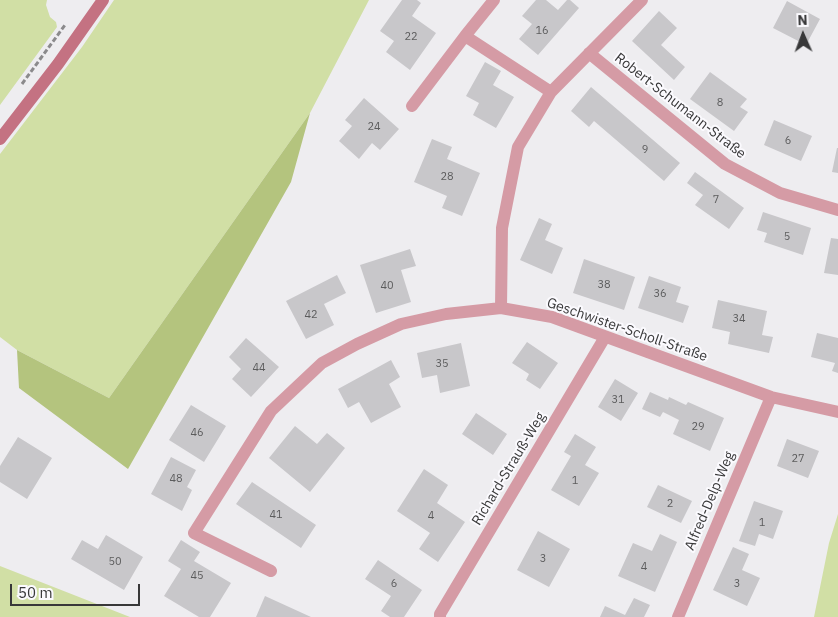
<!DOCTYPE html>
<html>
<head>
<meta charset="utf-8">
<style>
  body { margin:0 }
  #map { position:relative; width:838px; height:617px; overflow:hidden; background:#eeedf0; font-family:"IBM Plex Sans",sans-serif }
  canvas { display:block }
  .north { position:absolute; left:778px; top:10px; width:50px; height:50px; -webkit-text-stroke:4px #fbfafe; paint-order:stroke; rotate:358deg; font-size:14px; font-weight:700; line-height:20px; text-align:center; color:#383839 }
  .north::after { content:''; display:block; margin:auto; width:18px; height:22px; background:#383839; clip-path:polygon(50% 0,100% 100%,50% 72%,0 100%) }
  .scale { position:absolute; left:10px; top:584px; width:130px; height:22px; box-sizing:border-box; border:2px solid #383839; border-top:0; padding-left:6px; font-size:15px; line-height:18px; white-space:nowrap; color:#383839; -webkit-text-stroke:4px #fbfafe; paint-order:stroke }
</style>
</head>
<body>
<div id="map">
<canvas width="838" height="617"></canvas>
<div class="north">N</div>
<div class="scale">50 m</div>
</div>
<script>
const c = document.querySelector('canvas').getContext('2d');
c.lineJoin = 'round';
function fill(path, color) {
  c.fillStyle = color;
  c.fill(path, 'evenodd');
}
function toPath(rows) {
  const path = new Path2D();
  for (const r of rows) {
    path.moveTo(r[0], r[1]);
    for (let i = 2; i < r.length; i += 2) path.lineTo(r[i], r[i + 1]);
  }
  return path;
}
function stroke(path, color, width, dash) {
  c.strokeStyle = color;
  c.lineWidth = width;
  c.lineCap = dash ? 'butt' : 'round';
  c.setLineDash(dash || []);
  c.stroke(path);
}
function write(font, color, halo, rows, align = 'center') {
  c.font = font + ' "IBM Plex Sans",sans-serif';
  c.lineWidth = 4;
  c.setLineDash([]);
  c.textBaseline = 'middle';
  c.strokeStyle = halo;
  c.fillStyle = color;
  for (const [text, x, y, turn = 0] of rows) {
    c.save();
    c.translate(x, y);
    c.rotate((+turn || 0) * Math.PI / 180);
    c.textAlign = isNaN(turn) ? turn : align;
    if (halo) c.strokeText(text, 0, 0);
    c.fillText(text, 0, 0);
    c.restore();
  }
}
fill(toPath([
  [0,0,47,0,46,5,50,17,56,22,57,27,0,105],
  [114,0,369,0,310,113,109,398,17,350,0,337,0,154,82,47],
  [838,514,838,617,814,617,829,543],
  [0,566,130,617,0,617]
]), '#d1dfa5');
fill(toPath([
  [310,113,291,182,128,469,19,388,17,350,109,398]
]), '#b4c47e');
fill(toPath([
  [402,0,417,0,421,3,412,16,436,33,410,70,386,52,394,41,380,31],
  [536,0,546,0,558,10,567,0,570,0,579,8,538,55,519,39,532,24,522,16],
  [787,1,820,19,806,45,773,28],
  [659,11,677,28,661,45,685,67,674,80,632,41],
  [485,62,501,71,493,85,514,97,496,128,473,115,479,103,466,96],
  [710,72,747,99,740,107,748,112,734,131,690,99],
  [591,87,680,163,664,181,594,121,589,127,571,111],
  [364,98,399,129,380,150,372,143,359,159,339,141,352,126,345,120],
  [774,120,812,136,801,161,764,145],
  [432,139,452,147,447,159,480,173,462,216,442,208,447,196,414,182],
  [837,148,838,148,838,173,832,172],
  [695,172,744,208,729,229,695,205,703,195,687,183],
  [763,212,811,228,803,255,764,242,767,233,757,230],
  [539,218,552,224,545,240,563,248,552,274,520,260],
  [831,238,838,239,838,275,824,273],
  [410,249,416,266,401,270,411,302,376,313,360,265],
  [584,259,635,277,624,310,573,293],
  [337,275,346,293,324,304,334,325,306,339,286,301],
  [649,276,681,287,676,302,689,306,683,323,638,308],
  [718,300,767,311,762,335,773,337,769,353,728,344,730,332,712,328],
  [817,333,838,338,838,373,832,371,835,363,811,357],
  [246,338,279,367,251,397,232,379,241,369,229,357],
  [527,342,558,363,540,389,526,380,529,374,512,363],
  [461,343,470,386,440,393,437,375,422,378,417,353],
  [391,360,400,377,389,384,401,407,371,423,359,402,348,408,338,389],
  [615,379,638,393,621,421,598,407],
  [650,392,668,400,669,397,686,405,688,402,724,418,710,451,673,434,679,420,663,412,660,417,642,409],
  [191,405,226,426,204,462,169,440],
  [476,413,507,434,493,455,462,434],
  [295,426,317,444,327,433,345,448,310,492,269,458],
  [575,434,596,447,585,465,599,473,579,506,551,490,571,456,564,452],
  [18,437,52,458,27,499,0,482,0,466],
  [787,439,819,451,808,478,777,466],
  [171,457,196,470,187,487,192,490,182,511,151,494],
  [424,469,448,485,437,503,465,522,438,562,419,549,430,533,397,511],
  [252,482,316,525,301,548,236,504],
  [658,485,692,501,681,523,647,507],
  [754,501,783,511,773,539,759,534,755,546,739,541],
  [538,531,570,549,549,587,517,570],
  [660,534,677,542,655,592,618,576,633,543,652,551],
  [106,535,143,557,124,590,71,559,82,540,98,549],
  [181,540,200,552,194,561,231,583,210,617,199,617,164,596,181,569,168,561],
  [733,547,749,554,742,570,760,578,747,606,713,590],
  [378,560,422,590,404,617,390,617,381,611,391,596,365,579],
  [265,596,311,617,256,617],
  [634,598,650,605,644,617,600,617,605,606,625,615]
]), '#c8c7ca');
stroke(toPath([
  [22,84,65,25]
]), '#8b8a8c', 3, [5, 2.5]);
stroke(toPath([
  [465,36,494,0],
  [589,53,725,164,780,193,838,210],
  [412,106,465,36,551,92],
  [501,308,502,228,518,147,551,92,642,0],
  [271,571,194,533,271,411,322,363,357,344,401,324,446,314,501,308,552,317,771,397,838,412],
  [440,617,440,614,605,337],
  [678,617,771,397]
]), '#d59ba5', 12);
stroke(toPath([
  [0,139,58,64,103,0]
]), '#c47282', 12);
write('11px', '#5c5c5d', null, [
  ["16",542,31],
  ["22",411,37],
  ["8",720,103],
  ["24",374,127],
  ["6",788,141],
  ["9",645,150],
  ["28",447,177],
  ["7",716,200],
  ["5",787,237],
  ["38",604,285],
  ["40",387,286],
  ["36",660,294],
  ["42",311,315],
  ["34",739,319],
  ["35",442,364],
  ["44",259,368],
  ["31",618,400],
  ["29",698,427],
  ["46",197,433],
  ["27",798,459],
  ["48",176,479],
  ["1",575,481],
  ["2",670,504],
  ["41",276,515],
  ["4",431,516],
  ["1",762,523],
  ["3",543,559],
  ["50",115,562],
  ["4",644,567],
  ["45",197,576],
  ["6",394,584],
  ["3",737,584]
]);
write('14px', '#383839', '#fbfafe', [
  ["Robert-Schumann-Straße",680,106,38],
  ["Geschwister-Scholl-Straße",627,330,19],
  ["Richard-Strauß-Weg",509,469,-59],
  ["Alfred-Delp-Weg",710,501,-67]
]);
</script>
</body>
</html>
